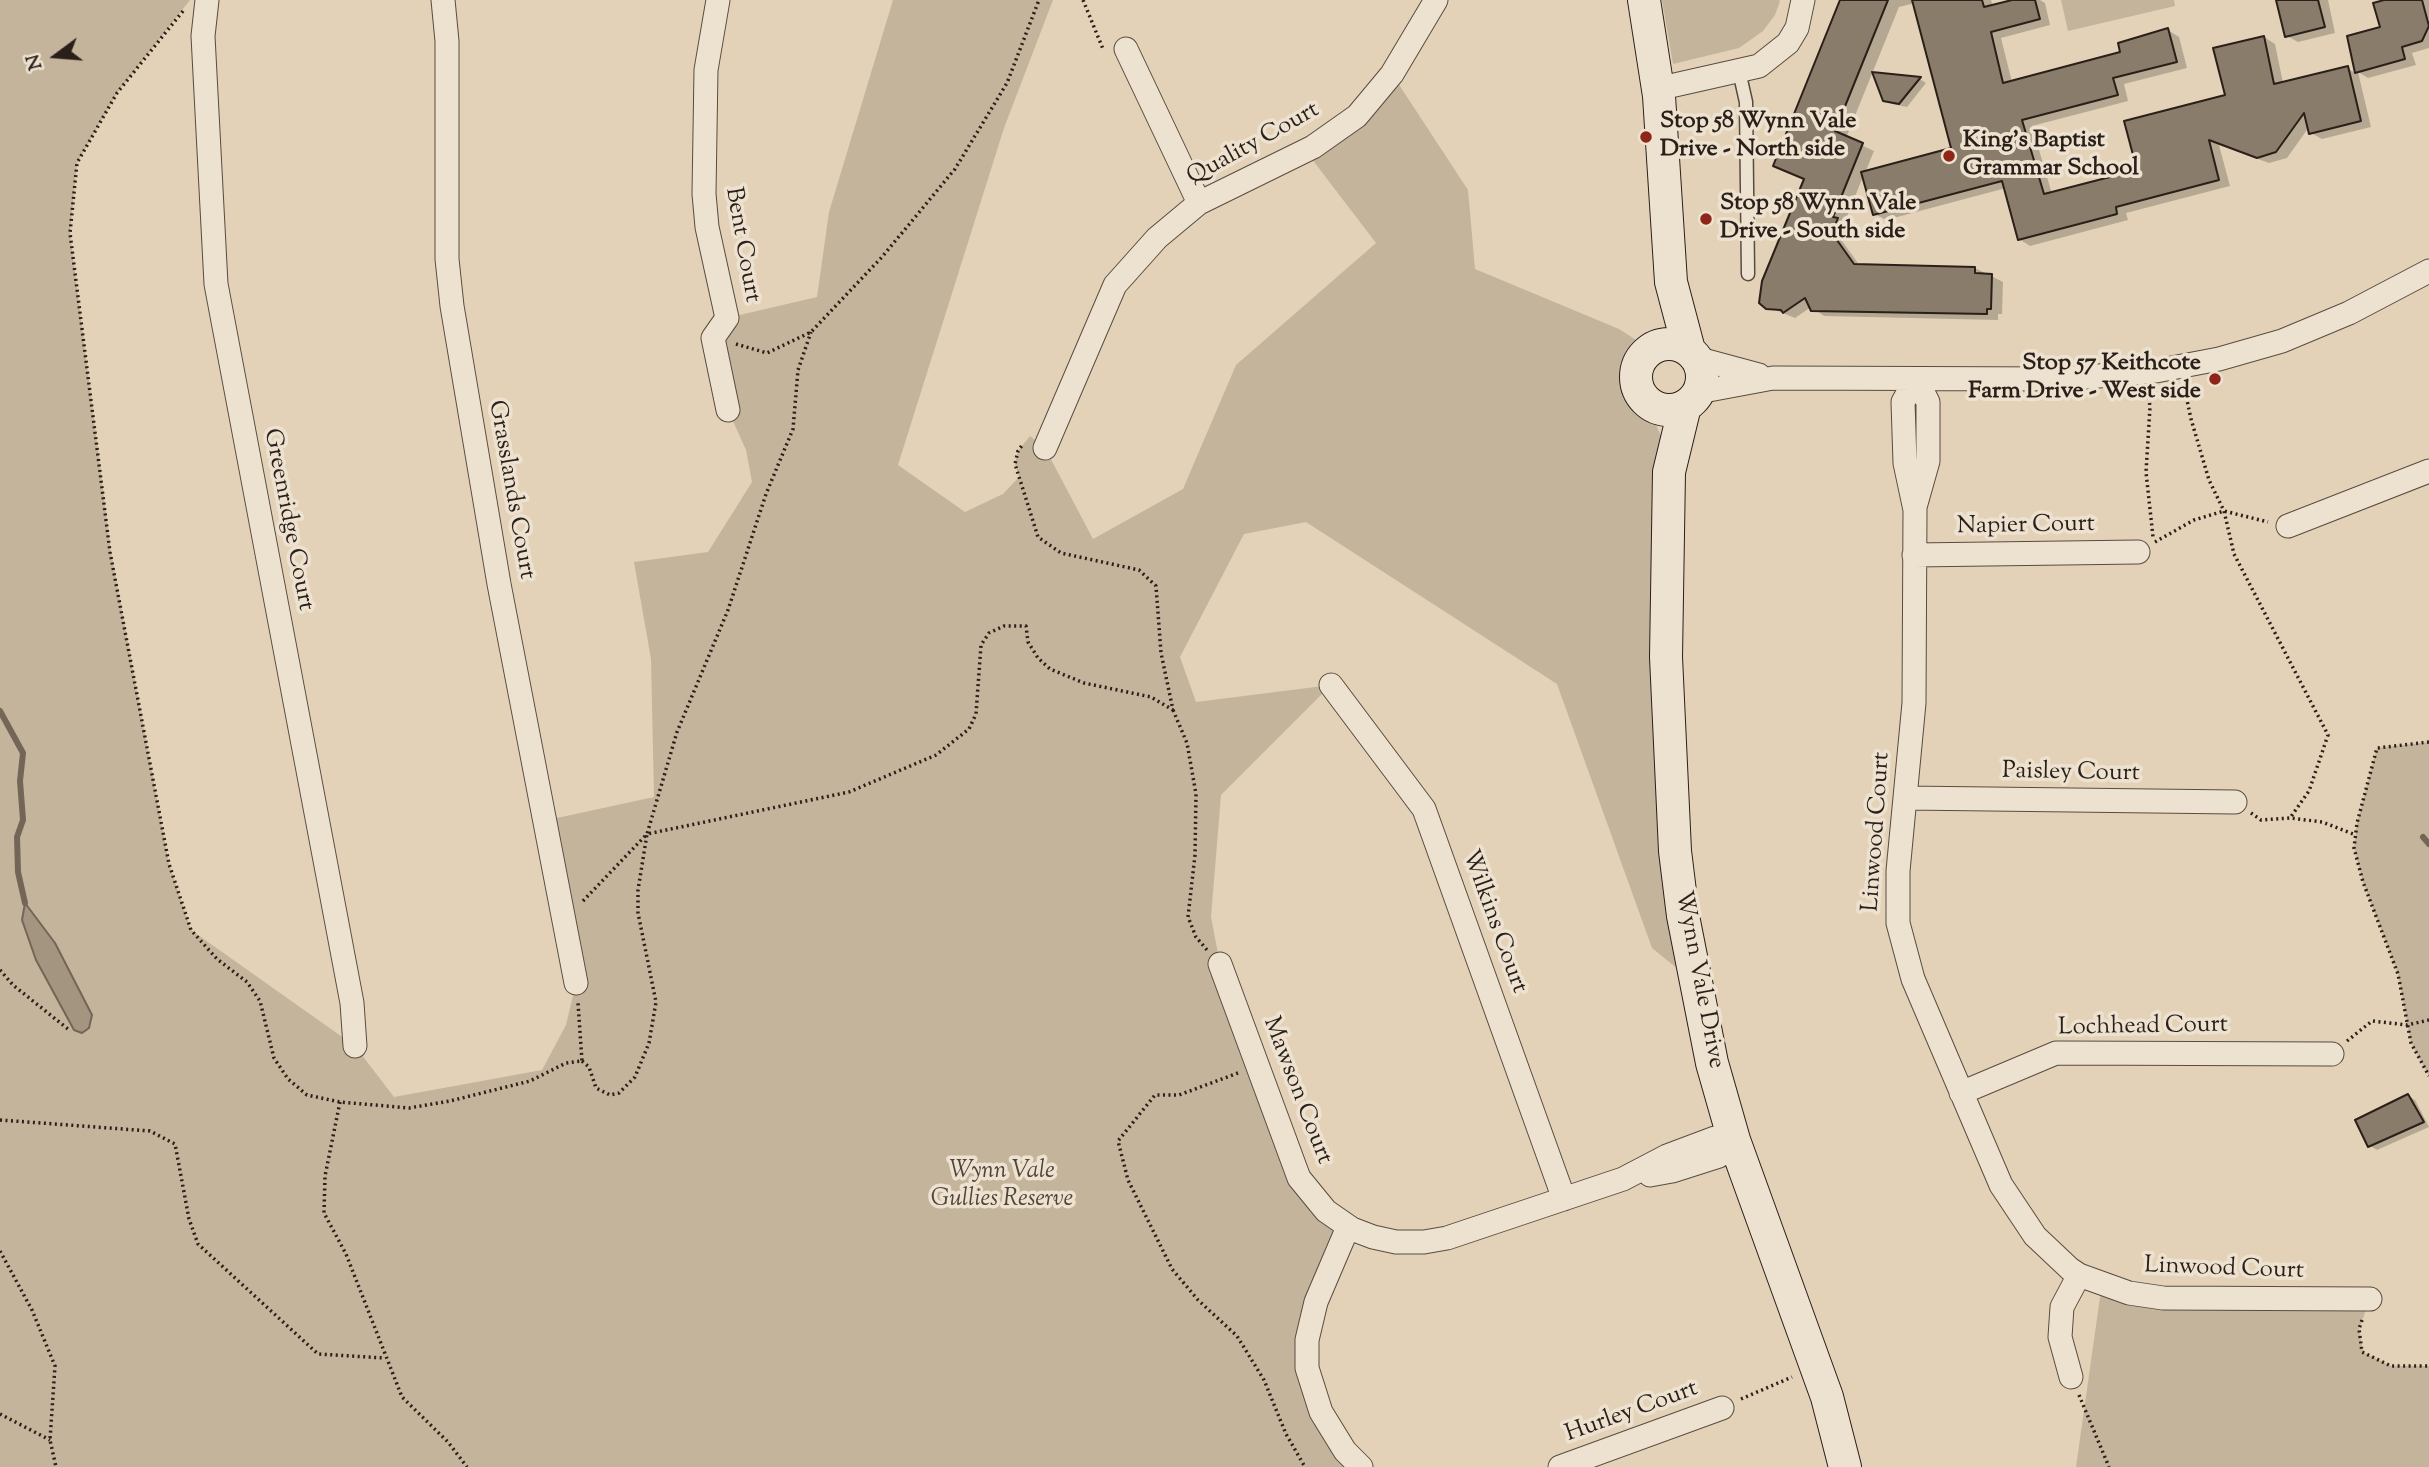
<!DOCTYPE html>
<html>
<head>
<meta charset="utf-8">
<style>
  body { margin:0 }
  #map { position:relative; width:2429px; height:1467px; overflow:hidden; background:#e3d2b7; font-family:"Sorts Mill Goudy",serif }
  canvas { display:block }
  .north { position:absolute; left:21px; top:21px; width:70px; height:70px; -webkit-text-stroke:5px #ede2d0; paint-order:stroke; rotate:254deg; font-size:19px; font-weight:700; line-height:28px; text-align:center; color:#2a1f19 }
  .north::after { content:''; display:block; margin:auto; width:24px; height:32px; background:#2a1f19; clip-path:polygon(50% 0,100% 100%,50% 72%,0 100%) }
</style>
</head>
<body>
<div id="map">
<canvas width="2429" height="1467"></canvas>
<div class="north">N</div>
</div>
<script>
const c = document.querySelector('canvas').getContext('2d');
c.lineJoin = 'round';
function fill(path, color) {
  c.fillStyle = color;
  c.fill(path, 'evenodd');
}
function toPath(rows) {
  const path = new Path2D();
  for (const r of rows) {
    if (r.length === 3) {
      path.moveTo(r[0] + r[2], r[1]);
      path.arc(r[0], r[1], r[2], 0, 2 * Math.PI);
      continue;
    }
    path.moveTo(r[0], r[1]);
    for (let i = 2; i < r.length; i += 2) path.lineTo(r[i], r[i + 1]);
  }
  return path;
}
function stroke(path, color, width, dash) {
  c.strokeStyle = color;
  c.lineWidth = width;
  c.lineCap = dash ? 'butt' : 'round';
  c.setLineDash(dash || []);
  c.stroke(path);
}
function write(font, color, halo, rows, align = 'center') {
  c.font = font + ' "Sorts Mill Goudy",serif';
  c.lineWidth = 7;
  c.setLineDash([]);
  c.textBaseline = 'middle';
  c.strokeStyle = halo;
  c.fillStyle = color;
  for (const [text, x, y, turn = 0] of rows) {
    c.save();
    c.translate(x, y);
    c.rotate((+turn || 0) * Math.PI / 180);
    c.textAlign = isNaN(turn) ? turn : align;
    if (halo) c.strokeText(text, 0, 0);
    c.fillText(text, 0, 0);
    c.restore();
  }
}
fill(toPath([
  [0,0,190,0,117,93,77,163,70,233,111,552,169,864,191,930,355,1046,394,1097,542,1070,566,1025,576,983,543,821,654,797,651,659,634,562,708,552,752,482,746,450,728,410,713,338,727,318,817,297,829,212,893,0,1053,0,1004,128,898,465,965,512,1003,494,1019,477,1015,464,1018,451,1030,436,1045,448,1093,539,1183,489,1236,365,1376,243,1305,150,1392,74,1468,190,1475,269,1619,329,1650,349,1638,362,1635,379,1662,438,1694,982,1652,948,1557,684,1306,522,1244,534,1180,657,1196,702,1331,685,1221,795,1211,917,1220,964,1287,1151,1348,1227,1307,1368,1361,1467,0,1467],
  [1662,0,1779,0,1780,1,1775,15,1763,31,1739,48,1673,64],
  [2061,0,2174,0,2175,6,2068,31],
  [2429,742,2429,1076,2411,1043,2398,974,2363,882,2354,848,2357,823,2377,748],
  [2102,1283,2370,1299,2359,1329,2363,1352,2391,1366,2429,1366,2429,1467,2076,1467]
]), '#c4b49c');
const water = toPath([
  [25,903,55,943,92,1015,89,1028,82,1033,74,1030,36,960,22,920,25,903]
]);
fill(water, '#a49581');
stroke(water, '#736657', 2);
fill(toPath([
  [1842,0,1991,0,1993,6,2019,0,2040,0,2045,3,2050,25,2001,38,2012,82,2122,54,2168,30,2179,37,2187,68,2124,84,2128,101,2032,126,2052,194,2139,171,2227,96,2264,37,2275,44,2283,83,2347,68,2357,74,2349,38,2382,28,2390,0,2429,0,2429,48,2412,53,2416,65,2368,78,2358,72,2371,127,2322,139,2311,133,2309,127,2287,158,2269,163,2219,145,2230,186,2126,213,2128,220,2030,246,2019,239,2006,188,1886,220,1875,214,1864,174,1844,224,1848,226,1842,241,1860,266,1975,268,2003,282,2002,314,1998,314,1998,320,1824,316,1811,307,1795,318,1763,305,1806,180,1775,165],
  [1915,3,1953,149,1865,173,1874,151,1846,138,1899,7],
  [2277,0,2328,0,2335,33,2298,42,2287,36],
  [1875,74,1920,79,1926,83,1907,107,1892,104,1884,100],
  [2408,1096,2415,1100,2429,1127,2377,1150,2370,1146]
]), '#0003');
stroke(toPath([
  [0,711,23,753,20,781,23,820,17,837,18,872,25,903],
  [2423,837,2429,844]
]), '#736657', 6);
const building = toPath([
  [1840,0,1888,0,1835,131,1863,143,1833,217,1838,218,1832,233,1854,264,1975,267,1975,273,1992,274,1991,309,1987,309,1987,314,1811,311,1805,298,1783,313,1781,310,1766,309,1759,303,1762,281,1804,179,1773,166,1840,0],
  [1912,0,1982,0,1984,7,2012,0,2035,0,2040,19,1991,32,2003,83,2120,52,2118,43,2168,28,2177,62,2113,78,2118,95,2022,120,2044,194,2137,170,2124,121,2225,95,2213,48,2264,36,2274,84,2348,66,2361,121,2309,134,2304,113,2276,152,2257,158,2209,140,2219,180,2116,207,2117,214,2018,240,2002,181,1873,215,1861,172,1951,148,1912,0],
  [2276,0,2318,0,2325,27,2285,37,2276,0],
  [2384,0,2422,0,2429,26,2422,41,2402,47,2405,59,2355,73,2347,36,2380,27,2373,3,2384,0],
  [1872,72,1921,77,1899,104,1883,101,1872,72],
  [2408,1094,2424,1122,2368,1147,2355,1120,2408,1094]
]);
fill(building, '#8a7c6b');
stroke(building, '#2a1f19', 2);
const service = toPath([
  [1739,71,1746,102,1748,274]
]);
const minor = toPath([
  [207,0,203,36,216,284,352,1003,355,1046],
  [443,0,447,41,447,259,452,306,499,584,576,983],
  [718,0,706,70,704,194,707,227,727,318,713,338,728,410],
  [1126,49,1199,203],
  [1657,89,1759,66,1788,43,1797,28,1803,0],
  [1696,358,1759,375],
  [1916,379,1903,402,1905,463,1915,510,1914,703,1898,871,1898,923,1913,979,2001,1185,2035,1236,2070,1269,2079,1275,2129,1293,2163,1298,2370,1299],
  [1698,392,1773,378,2064,379,2156,371,2219,359,2282,341,2349,313,2429,271],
  [1045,448,1115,285,1157,238,1199,203,1313,147,1357,116,1392,74,1436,0],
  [1915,507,1928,461,1928,402,1916,379],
  [2288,526,2429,471],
  [1914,555,2138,552],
  [1331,685,1424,809,1564,1199],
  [1907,798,2235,802],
  [1220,964,1299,1178,1326,1211,1352,1229,1373,1237,1396,1242,1424,1242,1447,1238,1623,1179,1667,1156,1715,1138,1734,1140],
  [1961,1093,2056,1053,2332,1054],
  [1650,1175,1672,1171,1719,1156,1734,1140],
  [1348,1227,1316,1302,1307,1340,1307,1368,1321,1412,1345,1451,1361,1467],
  [2071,1377,2060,1337,2062,1307,2079,1275],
  [1560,1467,1722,1408]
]);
const secondary = toPath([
  [1644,0,1659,96,1671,282,1689,350],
  [1669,377,33],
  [1685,406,1669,472,1666,657,1675,851,1683,916,1712,1063,1734,1140,1827,1397,1845,1467]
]);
stroke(service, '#584c40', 15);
stroke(minor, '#584c40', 25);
stroke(secondary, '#2a1f19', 34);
stroke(toPath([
  [1083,0,1103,49],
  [183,11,117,93,77,163,70,233,110,552,169,864,191,930,217,959,247,982,260,1001,274,1058,288,1079,307,1095,340,1102,409,1108,450,1101,530,1081,566,1063,582,1061,578,1003],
  [736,344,767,353,811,332,882,257,955,169,1007,83,1039,0],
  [2184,386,2191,419,2209,480,2224,511,2234,554,2328,735,2309,791,2290,818],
  [2148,392,2150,407,2146,472,2153,537],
  [2155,542,2194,520,2224,511,2268,522],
  [1173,710,1187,743,1196,794,1195,855,1188,917,1196,937,1207,950],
  [2429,742,2377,748,2357,823,2354,848,2363,882,2398,974,2411,1043,2429,1076],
  [2251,813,2261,820,2290,818,2322,822,2356,835],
  [583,901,647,834,677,732,728,610,766,494,793,429,798,370,811,332],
  [0,970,13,985,68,1029],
  [2347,1041,2372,1021,2407,1025,2429,1020],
  [582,1061,589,1067,596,1088,610,1095,619,1093,635,1077,649,1043,656,1002,638,913,638,890,647,834,849,792,936,755,969,729,976,714,981,645,989,633,1004,626,1026,626,1028,642,1038,658,1050,669,1084,683,1151,697,1173,710,1161,653,1156,586,1139,570,1061,553,1038,537,1015,464,1018,451,1023,444],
  [1238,1073,1179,1095,1155,1095,1118,1141,1128,1180,1172,1269,1198,1300,1237,1336,1264,1380,1286,1434,1305,1467],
  [340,1102,325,1176,324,1213,346,1254,402,1397,448,1442,467,1467],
  [0,1120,150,1131,175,1144,189,1219,198,1244,318,1354,384,1358],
  [0,1251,32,1310,55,1366,50,1440,56,1467],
  [2362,1320,2359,1329,2362,1352,2391,1366,2429,1366],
  [2079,1395,2109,1467],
  [1741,1399,1792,1377],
  [0,1414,50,1440]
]), '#2a1f19', 3.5, [2, 3.5]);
stroke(service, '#ede2d0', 12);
stroke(minor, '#ede2d0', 23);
stroke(secondary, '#ede2d0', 32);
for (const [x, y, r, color] of [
  [1646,137,7,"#8f2418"],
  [1949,156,7,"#8f2418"],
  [1706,219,7,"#8f2418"],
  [2215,379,7,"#8f2418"]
]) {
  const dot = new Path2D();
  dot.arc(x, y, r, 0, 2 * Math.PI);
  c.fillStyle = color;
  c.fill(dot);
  stroke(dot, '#ede2d0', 2.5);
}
write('bold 24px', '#2a1f19', '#ede2d0', [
  ["Stop 58 Wynn Vale",1660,123],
  ["Drive - North side",1660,151],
  ["King's Baptist",1963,142],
  ["Grammar School",1963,170],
  ["Stop 58 Wynn Vale",1720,205],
  ["Drive - South side",1720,233],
  ["Stop 57 Keithcote",2201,365,"right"],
  ["Farm Drive - West side",2201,393,"right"]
], 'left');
write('24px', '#2a1f19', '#ede2d0', [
  ["Quality Court",1254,145,-29],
  ["Bent Court",741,245,80],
  ["Grasslands Court",510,490,80],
  ["Greenridge Court",287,520,79],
  ["Napier Court",2026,527,-1],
  ["Paisley Court",2071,774,1],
  ["Linwood Court",1878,832,-86],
  ["Wilkins Court",1493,922,70],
  ["Wynn Vale Drive",1698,980,79],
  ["Lochhead Court",2143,1028,-1],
  ["Mawson Court",1296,1091,69],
  ["Linwood Court",2224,1270,2],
  ["Hurley Court",1632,1413,-20]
]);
write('italic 24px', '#50443a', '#ede2d0', [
  ["Wynn Vale",1002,1173],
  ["Gullies Reserve",1002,1201]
]);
</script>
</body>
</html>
